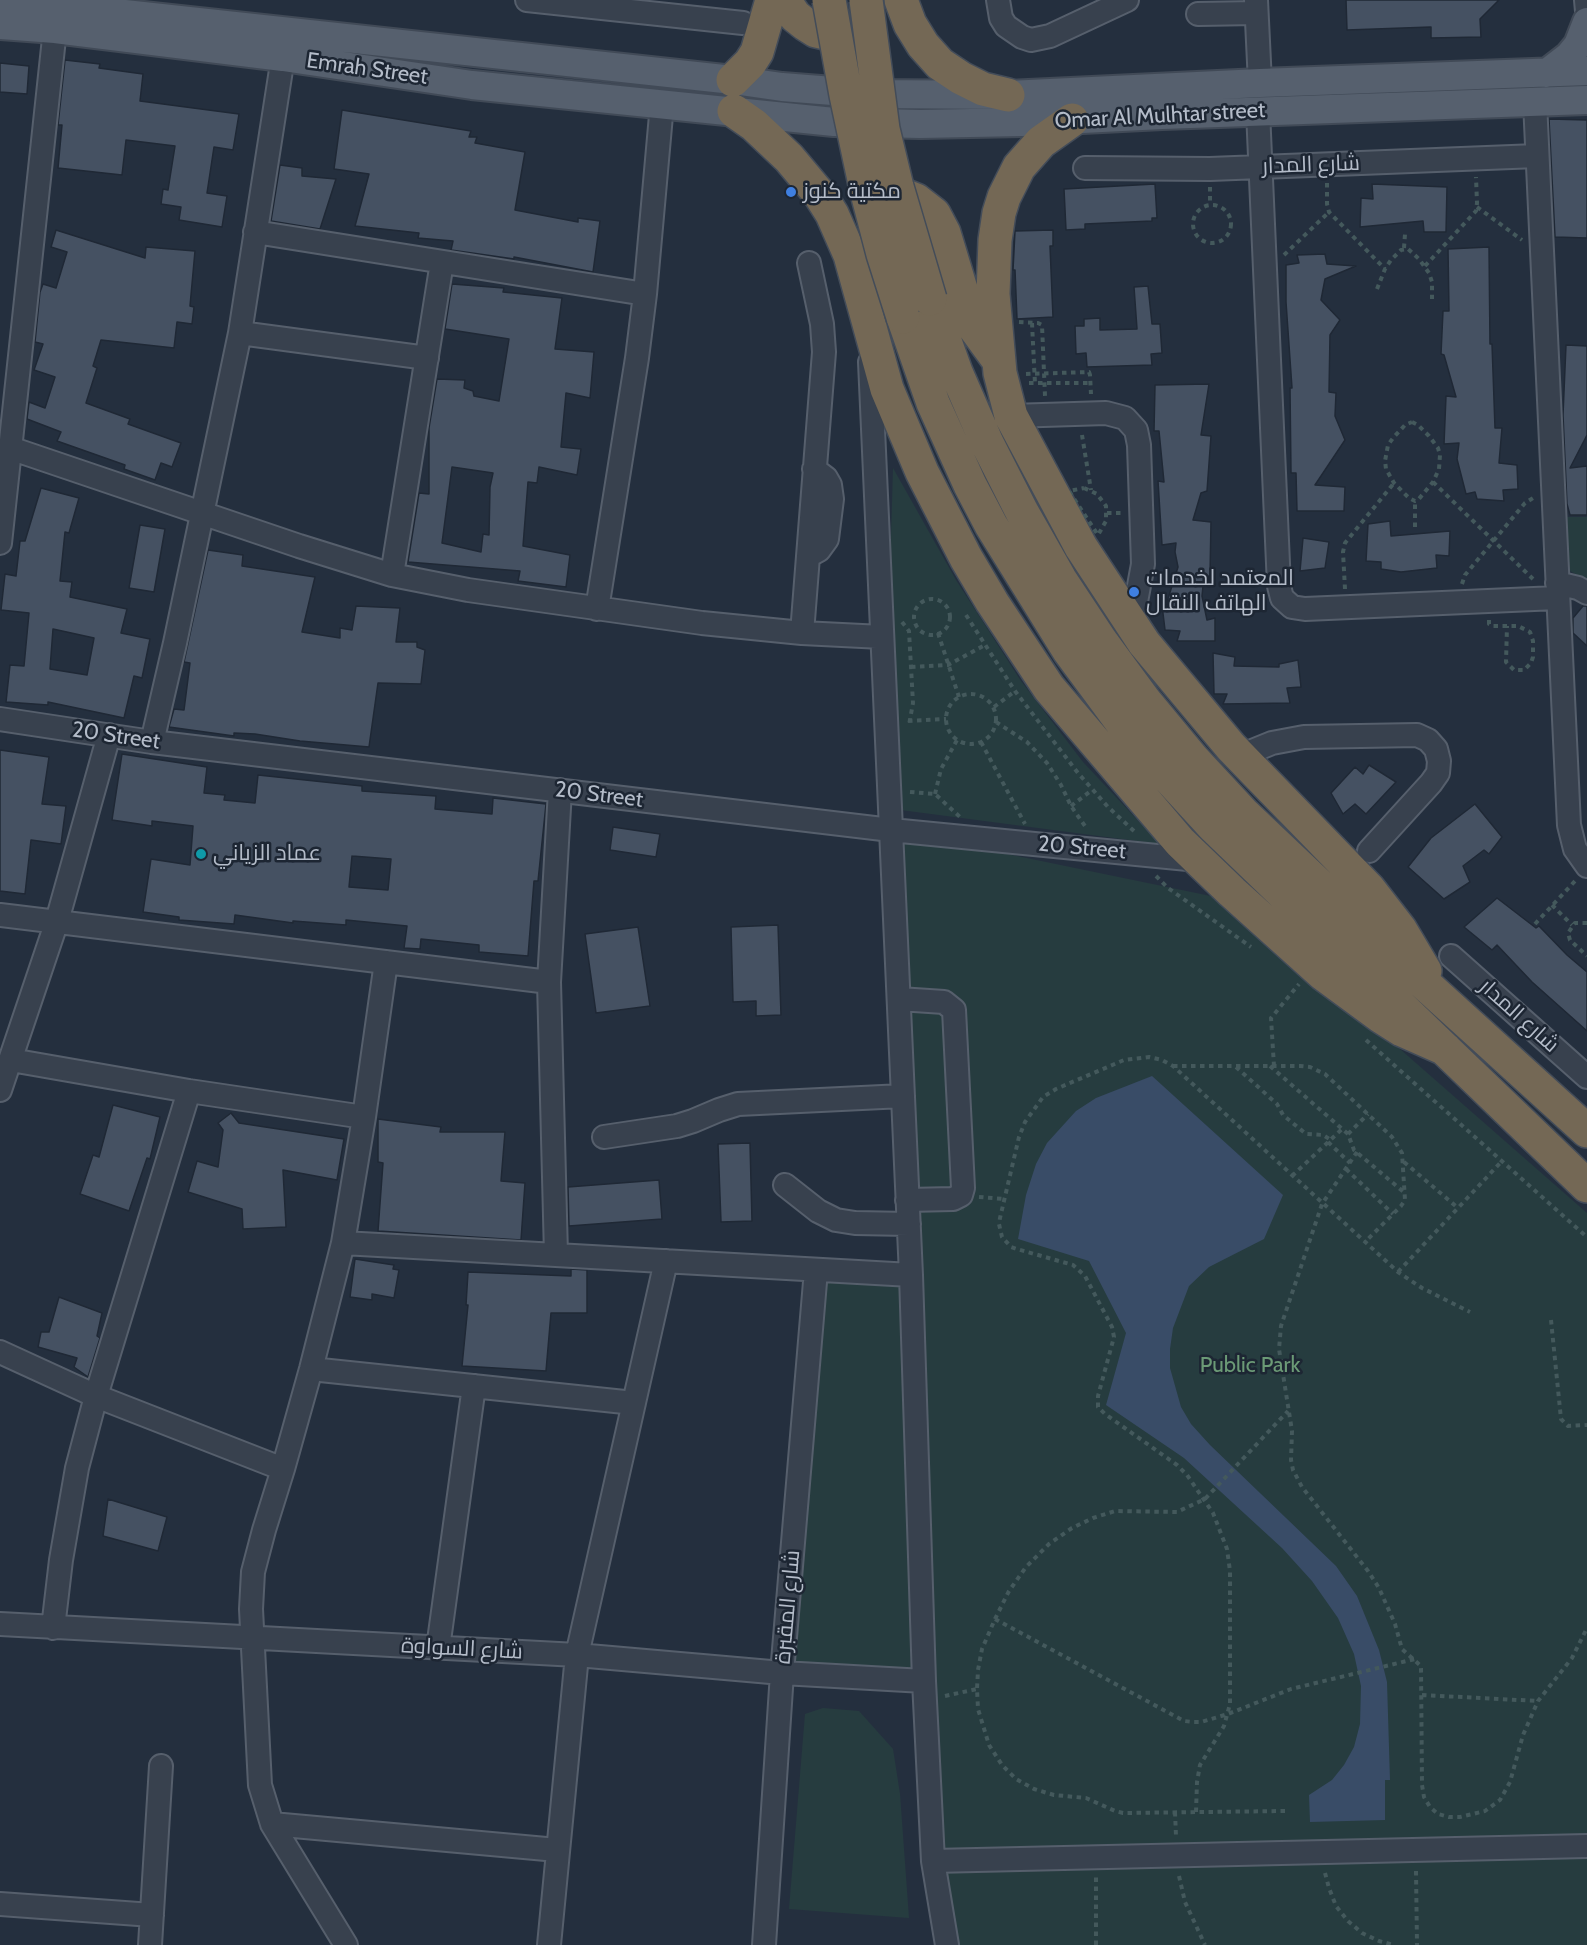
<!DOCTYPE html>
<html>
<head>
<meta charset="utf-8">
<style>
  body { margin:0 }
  canvas { display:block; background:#242f3e }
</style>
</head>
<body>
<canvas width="1587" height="1945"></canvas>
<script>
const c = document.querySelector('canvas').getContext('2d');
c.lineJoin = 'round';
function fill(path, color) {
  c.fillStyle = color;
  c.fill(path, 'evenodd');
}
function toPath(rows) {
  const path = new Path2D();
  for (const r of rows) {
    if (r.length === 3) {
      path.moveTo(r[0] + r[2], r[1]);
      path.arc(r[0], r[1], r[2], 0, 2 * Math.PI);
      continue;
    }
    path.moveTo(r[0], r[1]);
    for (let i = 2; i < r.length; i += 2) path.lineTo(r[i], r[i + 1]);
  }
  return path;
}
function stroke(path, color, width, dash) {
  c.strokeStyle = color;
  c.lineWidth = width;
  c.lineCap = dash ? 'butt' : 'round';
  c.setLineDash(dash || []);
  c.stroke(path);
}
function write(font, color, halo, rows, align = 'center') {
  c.font = font + ' Cabin,Cairo,sans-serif';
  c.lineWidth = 5;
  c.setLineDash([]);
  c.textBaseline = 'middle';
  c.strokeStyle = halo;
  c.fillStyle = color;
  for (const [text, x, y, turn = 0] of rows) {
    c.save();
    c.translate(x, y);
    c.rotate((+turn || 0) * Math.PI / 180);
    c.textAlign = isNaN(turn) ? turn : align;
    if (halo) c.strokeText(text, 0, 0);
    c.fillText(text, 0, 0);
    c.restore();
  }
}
fill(toPath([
  [893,468,956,580,1021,681,1083,762,1160,844,893,809,894,632,891,620,890,571],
  [1564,517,1587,517,1587,581,1567,569],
  [891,830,1230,900,1587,1213,1587,1945,947,1945,924,1681,782,1673,816,1270,910,1275],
  [823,1708,859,1711,893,1749,900,1794,909,1918,789,1909,805,1714]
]), '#263c3f');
fill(toPath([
  [1152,1076,1283,1195,1264,1239,1209,1267,1189,1286,1173,1328,1170,1349,1170,1368,1181,1407,1191,1424,1210,1445,1336,1566,1357,1596,1379,1650,1387,1682,1390,1780,1385,1780,1385,1820,1310,1822,1309,1795,1332,1780,1344,1765,1354,1747,1360,1724,1361,1686,1354,1654,1338,1618,1312,1581,1282,1548,1184,1458,1106,1405,1126,1333,1089,1261,1018,1239,1026,1195,1036,1164,1047,1143,1076,1111,1096,1098]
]), '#394c67');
const building = toPath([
  [1346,0,1499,0,1480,19,1481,37,1431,38,1431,27,1347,30,1346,0],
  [65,60,100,64,99,68,143,74,140,101,239,114,233,150,214,147,207,193,227,196,222,227,179,220,181,207,161,204,163,189,168,190,175,146,126,140,122,175,58,168,62,125,58,125,65,60],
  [0,63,29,66,27,94,0,92,0,63],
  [342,110,471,131,469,137,477,137,475,143,525,152,515,210,578,222,578,218,600,221,593,272,514,257,514,259,451,250,453,241,418,238,419,233,355,226,369,174,334,169,342,110],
  [1549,119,1587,120,1587,238,1555,237,1549,119],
  [280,165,302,168,302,176,336,179,320,229,271,221,280,165],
  [1155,184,1157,218,1152,218,1152,221,1085,224,1085,229,1066,230,1064,189,1155,184],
  [1372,184,1447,187,1446,232,1424,232,1423,221,1360,227,1361,198,1373,199,1372,184],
  [56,230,145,258,146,247,195,251,190,306,194,307,192,324,177,322,174,348,101,340,93,366,97,368,86,403,130,419,128,424,181,443,172,467,161,463,155,480,124,469,125,465,57,441,61,432,27,419,29,402,45,408,55,377,34,370,43,344,35,342,40,292,43,284,56,288,67,252,51,247,56,230],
  [1053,230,1053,246,1050,246,1053,317,1017,319,1015,270,1013,270,1015,231,1053,230],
  [1489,247,1490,344,1492,344,1495,428,1502,428,1499,463,1517,465,1518,489,1503,490,1504,501,1477,499,1475,492,1466,494,1457,459,1459,443,1444,444,1446,396,1456,397,1444,355,1441,354,1443,311,1449,311,1448,249,1489,247],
  [1325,254,1327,264,1356,266,1325,279,1321,300,1340,320,1330,335,1329,392,1336,393,1335,416,1345,440,1315,485,1345,487,1344,511,1297,511,1296,473,1291,473,1290,388,1292,388,1286,302,1286,265,1299,263,1297,255,1325,254],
  [452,284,504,288,503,292,562,298,555,349,594,352,590,398,566,393,561,447,581,449,577,475,539,467,537,483,528,482,523,546,570,555,566,587,518,581,520,571,408,562,419,493,429,494,429,428,437,379,465,380,464,388,473,391,474,396,499,401,509,339,445,329,452,284],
  [452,467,493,473,490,487,489,535,483,534,481,552,442,543,452,467],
  [1148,286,1152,324,1160,324,1162,353,1151,354,1152,365,1087,367,1086,353,1076,354,1075,326,1084,326,1084,319,1100,318,1100,330,1137,329,1134,287,1148,286],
  [1566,345,1587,346,1587,435,1570,468,1587,466,1587,515,1570,515,1567,504,1563,415,1566,345],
  [1209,384,1201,435,1211,436,1207,491,1201,493,1193,520,1211,522,1210,576,1204,577,1202,596,1207,620,1215,618,1215,641,1177,641,1180,631,1165,630,1162,605,1166,605,1178,567,1175,552,1176,543,1162,545,1158,481,1164,482,1159,431,1154,431,1155,385,1209,384],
  [41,488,79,498,69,533,65,532,60,581,72,582,70,597,127,609,121,633,150,639,142,678,134,676,124,718,48,702,48,705,6,702,10,665,24,666,29,613,1,610,5,574,16,576,20,541,25,541,41,488],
  [53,629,94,638,87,675,50,669,53,629],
  [1390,521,1391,536,1450,531,1449,556,1436,555,1437,568,1401,572,1381,569,1381,562,1366,561,1368,524,1390,521],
  [140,525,165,529,154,592,129,588,140,525],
  [1303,538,1329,542,1325,568,1300,571,1303,538],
  [208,550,243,555,242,566,315,577,302,632,340,638,340,628,352,630,356,606,400,608,396,642,417,642,417,647,425,650,421,684,378,683,369,747,300,741,255,734,234,733,234,736,169,727,174,709,184,710,190,663,184,662,208,550],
  [1583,606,1587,606,1587,646,1573,633,1573,618,1583,606],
  [1213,653,1235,657,1234,666,1279,667,1279,664,1298,660,1301,687,1287,688,1290,703,1223,704,1227,694,1214,694,1213,653],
  [0,750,49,757,42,804,66,806,61,844,31,840,25,894,0,891,0,750],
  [122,754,207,767,204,793,225,795,224,800,255,803,258,775,362,786,362,791,436,796,435,809,492,814,493,798,546,804,538,881,534,881,528,956,479,952,479,945,421,939,420,949,404,948,407,926,346,920,346,925,293,921,293,923,235,915,234,924,179,920,179,917,143,912,151,859,190,865,193,826,152,821,152,826,112,820,122,754],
  [352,856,391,859,388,890,349,887,352,856],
  [1369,765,1396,782,1366,814,1355,804,1343,814,1331,793,1355,767,1363,774,1369,765],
  [1475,804,1502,837,1489,854,1484,850,1463,866,1470,882,1444,899,1408,867,1431,838,1475,804],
  [613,827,660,834,656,857,610,850,613,827],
  [1497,898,1536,928,1539,926,1567,955,1587,972,1587,1031,1532,982,1497,945,1492,950,1464,927,1497,898],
  [778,925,781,1015,756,1016,756,1001,733,1002,731,927,778,925],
  [638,927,650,1006,596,1013,585,934,638,927],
  [113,1105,160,1117,150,1159,147,1158,129,1211,80,1194,93,1155,99,1157,113,1105],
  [231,1113,239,1123,344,1139,337,1180,283,1170,286,1227,243,1229,242,1209,188,1192,197,1161,218,1167,223,1130,218,1123,231,1113],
  [378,1119,441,1127,440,1132,505,1132,501,1181,525,1183,521,1240,378,1231,383,1163,378,1162,378,1119],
  [750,1143,752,1221,721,1222,718,1144,750,1143],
  [659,1180,662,1219,569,1226,568,1187,659,1180],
  [355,1259,394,1265,393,1269,399,1270,394,1298,372,1294,372,1300,350,1297,355,1259],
  [571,1269,587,1270,587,1313,551,1313,546,1371,462,1366,468,1305,466,1305,468,1272,571,1276,571,1269],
  [59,1297,102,1313,97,1336,100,1338,88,1377,74,1367,77,1358,38,1347,41,1332,49,1332,59,1297],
  [108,1499,167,1517,158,1551,103,1536,108,1499]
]);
fill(building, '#455162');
stroke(building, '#1f2835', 1.5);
const minor = toPath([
  [527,0,743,23],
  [998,0,1001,18,1006,26,1022,37,1031,40,1050,36,1127,0],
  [1256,0,1260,83],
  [1586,0,1587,11],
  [1198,14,1256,13],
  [1535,102,1569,825,1575,849,1587,866],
  [1258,111,1279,586,1282,598,1292,607,1305,609,1557,598],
  [1085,168,1210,169,1537,156],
  [255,232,645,294],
  [240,333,427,358],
  [870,362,911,1275,924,1681,933,1861,947,1945],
  [1011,416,1106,413,1125,418,1136,430,1139,445,1143,564,1136,602,1129,621],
  [10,448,299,546,392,575,468,590,702,623,802,633,882,637],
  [0,543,55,29],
  [808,556,819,550,827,539,832,499,830,485,826,478,814,469],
  [392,575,442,262],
  [1557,583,1578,588,1587,593],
  [597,609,637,358,645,294,662,104],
  [802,633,824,352,822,324,809,263],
  [0,719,152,742,891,830,1198,860],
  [152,742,175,643,240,333,283,57],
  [1240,756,1272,743,1304,737,1417,735,1428,740,1436,749,1439,761,1438,773,1431,783,1369,851],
  [0,915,549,982],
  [1451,956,1587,1077],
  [899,999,944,1002,954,1010,963,1188,961,1195,953,1199,907,1200],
  [11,1060,189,1091,364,1117],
  [0,1090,57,921,109,735],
  [604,1137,677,1126,693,1121,719,1110,738,1104,903,1096],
  [785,1185,818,1211,836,1220,855,1223,909,1224],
  [343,1243,911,1275],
  [556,1255,549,982,560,790],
  [0,1352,96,1396,283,1469],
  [311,1369,634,1403],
  [0,1624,577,1655,782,1673,924,1681],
  [53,1628,61,1560,77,1468,96,1396,189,1091],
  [438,1648,474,1386],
  [272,1824,557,1850],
  [933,1861,1587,1846],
  [0,1904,152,1915],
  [150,1945,161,1766],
  [346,1945,272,1824,260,1785,251,1609,253,1572,264,1530,283,1469,311,1369,343,1243,364,1117,386,962],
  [549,1945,577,1655,666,1261],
  [764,1945,782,1673,816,1270]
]);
const major = toPath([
  [0,2,70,8,733,80,782,87,871,94,1008,95,1260,83,1587,71],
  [0,25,55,29,283,57,472,85,834,122,920,124,1022,122,1162,115,1587,100],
  [1547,73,1569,56,1578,45,1587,22]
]);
const highway = toPath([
  [784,0,795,16,805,24,816,31,829,34,842,34,861,29],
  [901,0,910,24,923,45,940,64,961,78,983,89,1008,95],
  [733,80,750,63,757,52,772,0],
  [734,111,754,125,789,158,820,195,832,214,850,255,887,389,922,472,966,558,992,602,1049,688,1180,842,1232,892,1323,974,1380,1016,1402,1030,1445,1049],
  [1072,120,1041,142,1019,167,1004,197,999,213,995,240,993,294,1000,373,1011,416,1081,547,1144,643,1231,747,1369,889,1400,929,1425,971],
  [877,195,895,194,906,196,916,200,934,214,944,233,967,309,974,327,996,357],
  [930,299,956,372,987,443,1022,512,1060,579,1101,641,1145,701,1193,759,1243,813,1393,955,1587,1131],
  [903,317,933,403,970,485,991,525,1069,651,1136,742,1213,826,1587,1186]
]);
stroke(minor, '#565f6c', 26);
stroke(major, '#414a57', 32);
stroke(highway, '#434c59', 36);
stroke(toPath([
  [1327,183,1327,204,1329,212,1385,269],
  [1210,187,1210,204],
  [1212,224,19],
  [1477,207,1522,240],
  [1404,248,1405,234],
  [1284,255,1329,212],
  [1425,266,1476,211,1477,203,1476,177],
  [1377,289,1385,269,1391,260,1401,250,1408,249,1419,259,1429,273,1432,282,1432,299],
  [1019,322,1038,323,1042,325,1045,396],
  [1032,323,1035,384],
  [1026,374,1089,372,1090,375,1091,394],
  [1029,383,1091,383],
  [1412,422,1418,425,1429,436,1438,448,1440,455,1439,469,1433,482,1418,500,1415,501,1409,498,1394,483,1386,469,1385,461,1388,445,1393,438,1405,425,1412,422],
  [1082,435,1091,490],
  [1433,482,1533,579],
  [1084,488,1097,494,1106,506,1106,521,1098,535,1069,491,1084,488],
  [1107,513,1122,513],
  [1415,527,1415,501],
  [1462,584,1465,575,1525,503,1533,498],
  [1345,589,1343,552,1345,543,1394,483],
  [932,617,18],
  [966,615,1015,691,1078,773,1108,807,1134,831],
  [1489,620,1489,624,1493,626,1518,626,1530,632,1533,641,1533,657,1531,663,1524,670,1514,670,1506,662,1507,626],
  [902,622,909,631,913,703,909,725],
  [938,633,959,697],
  [911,667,948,665,985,645],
  [971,719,25],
  [994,707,1015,691],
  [908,721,946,719],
  [996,722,1027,742,1047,763,1061,785,1071,806,1087,829],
  [981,742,1025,824],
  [910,792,935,794,960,817],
  [935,794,941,769,957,740],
  [1071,806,1092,790],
  [1156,876,1168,888,1251,947],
  [1552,905,1572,925],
  [1587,923,1575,923,1568,933,1570,940,1587,956],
  [1535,924,1576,880],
  [1366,1040,1587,1237],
  [1173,1066,1300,1066,1310,1067,1325,1074,1392,1137,1402,1153,1405,1200,1401,1206,1365,1242],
  [1270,1066,1348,1134,1354,1150,1406,1194],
  [1274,1066,1271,1018,1299,984],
  [1236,1067,1277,1104,1283,1115,1306,1134,1323,1135,1331,1140],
  [1348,1134,1368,1114],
  [1328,1142,1350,1163],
  [1357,1152,1322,1204,1281,1326,1279,1349,1292,1431,1291,1460,1293,1470,1302,1487,1368,1571,1379,1588,1395,1624,1402,1649,1421,1666,1422,1785,1424,1797,1430,1807,1438,1814,1449,1817,1460,1817,1485,1811,1500,1800,1510,1782,1523,1735,1538,1701,1572,1658,1587,1628],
  [1404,1162,1458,1208],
  [1346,1169,1393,1214],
  [1292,1176,1342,1129],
  [979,1197,1004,1199],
  [1398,1272,1502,1161],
  [1551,1320,1561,1419,1568,1426,1587,1425],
  [995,1619,1184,1721,1193,1722,1201,1722,1228,1714,1291,1689,1415,1659],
  [1422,1695,1538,1701],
  [945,1696,977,1689],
  [1285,1811,1123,1813,1115,1811,1086,1798,1054,1795,1034,1789,1016,1779,1002,1765,989,1745,978,1709,977,1689,978,1670,982,1649,995,1619,1009,1591,1026,1567,1049,1544,1072,1528,1093,1518,1115,1511,1177,1512,1205,1499,1288,1411],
  [1175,1812,1176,1836],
  [1196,1812,1197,1782,1200,1765,1224,1726,1230,1704,1230,1571,1227,1549,1213,1513,1187,1475,1177,1465,1105,1414,1098,1407,1098,1396,1114,1337,1112,1327,1085,1276,1073,1265,1017,1249,1011,1247,1002,1237,999,1224,1000,1218,1019,1137,1025,1122,1043,1097,1056,1089,1124,1060,1149,1057,1162,1060,1173,1066,1398,1272,1422,1288,1470,1312],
  [1416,1871,1417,1945],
  [1325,1873,1329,1888,1336,1906,1348,1921,1362,1933,1379,1941,1394,1945],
  [1179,1876,1185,1902,1205,1945],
  [1096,1945,1096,1877]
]), '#44595c', 4, [4.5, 4.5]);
stroke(minor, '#38414e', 22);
stroke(major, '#56606e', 28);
stroke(highway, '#746855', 33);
const highwayBridge = toPath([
  [829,0,846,95,866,189,883,254,903,317],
  [866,0,883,129,897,187,930,299]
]);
stroke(highwayBridge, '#434c59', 36, []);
stroke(highwayBridge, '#746855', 33);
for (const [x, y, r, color] of [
  [791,192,6,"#3f7fe0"],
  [1134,592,6,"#3f7fe0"],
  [201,854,6,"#0f9aa8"]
]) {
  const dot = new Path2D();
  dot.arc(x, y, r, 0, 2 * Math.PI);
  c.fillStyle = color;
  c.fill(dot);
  stroke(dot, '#1d2633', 2);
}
write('22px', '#b4bcc9', '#1d2633', [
  ["Emrah Street",367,69,8],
  ["Omar Al Mulhtar street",1160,116,-3],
  ["شارع المدار",1311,165,-2],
  ["20 Street",116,736,8],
  ["20 Street",599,795,7],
  ["20 Street",1082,848,5],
  ["شارع المدار",1519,1016,42],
  ["شارع المقبرة",788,1607,-85],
  ["شارع السواوة",462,1649,3]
]);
write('22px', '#b4bcc9', '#1d2633', [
  ["مكتية كنوز",803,192],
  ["المعتمد لخدمات",1146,579],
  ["الهاتف النقال",1146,604],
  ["عماد الزياني",213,854]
], 'left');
write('22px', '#6b9a76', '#1d2633', [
  ["Public Park",1250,1366]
]);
</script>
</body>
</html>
